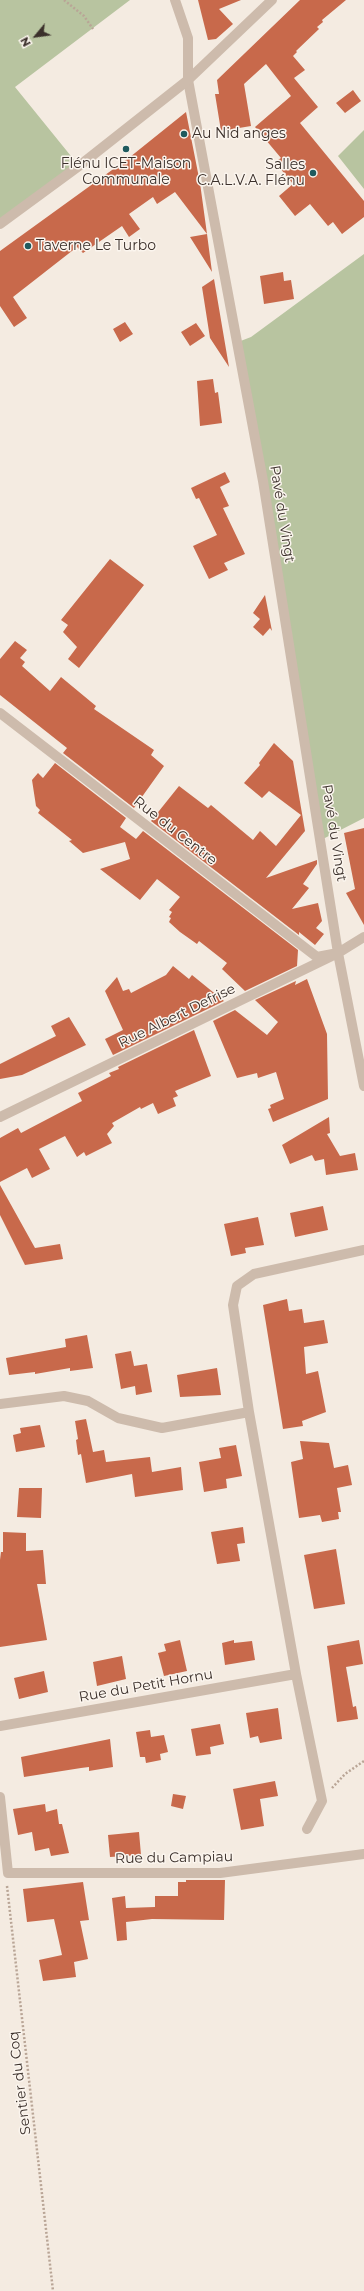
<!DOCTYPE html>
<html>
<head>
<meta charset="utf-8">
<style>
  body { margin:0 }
  #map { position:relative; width:364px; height:2291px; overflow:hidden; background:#f4ebe1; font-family:Montserrat,sans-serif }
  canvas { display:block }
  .north { position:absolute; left:16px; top:16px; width:40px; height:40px; -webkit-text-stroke:3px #fbf5ee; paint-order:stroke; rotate:241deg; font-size:11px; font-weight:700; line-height:16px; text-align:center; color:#3b302b }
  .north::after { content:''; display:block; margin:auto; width:14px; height:18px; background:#3b302b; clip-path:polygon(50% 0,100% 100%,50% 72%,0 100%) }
</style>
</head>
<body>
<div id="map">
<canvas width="364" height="2291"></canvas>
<div class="north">N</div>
</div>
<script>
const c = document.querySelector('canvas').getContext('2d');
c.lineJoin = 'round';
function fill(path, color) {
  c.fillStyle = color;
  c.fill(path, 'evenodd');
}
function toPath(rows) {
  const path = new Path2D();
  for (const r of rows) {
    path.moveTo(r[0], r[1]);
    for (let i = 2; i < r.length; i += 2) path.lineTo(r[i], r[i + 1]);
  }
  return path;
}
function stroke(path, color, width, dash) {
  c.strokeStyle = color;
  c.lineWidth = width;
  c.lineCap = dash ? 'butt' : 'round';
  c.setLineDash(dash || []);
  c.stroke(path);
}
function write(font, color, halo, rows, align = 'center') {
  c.font = font + ' Montserrat,sans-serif';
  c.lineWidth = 3;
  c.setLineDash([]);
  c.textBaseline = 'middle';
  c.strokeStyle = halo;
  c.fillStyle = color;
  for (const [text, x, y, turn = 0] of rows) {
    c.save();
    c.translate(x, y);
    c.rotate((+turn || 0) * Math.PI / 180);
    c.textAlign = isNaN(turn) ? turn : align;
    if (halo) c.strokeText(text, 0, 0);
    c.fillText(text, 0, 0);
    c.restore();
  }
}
fill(toPath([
  [0,0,130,0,15,87,79,166,0,224],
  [364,130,364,189,338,156],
  [364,254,364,818,321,840,238,342,251,337]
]), '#b8c4a0');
fill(toPath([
  [198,0,241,0,219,9,233,24,216,39,208,40],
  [300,0,346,0,322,20,323,22,317,27,319,29,296,51,297,52,293,56,305,70,294,78,318,107,300,123,364,201,364,217,342,234,333,222,328,226,310,204,295,216,279,196,293,184,275,162,281,158,255,127,291,96,266,64,244,84,251,126,221,131,215,94,219,94,217,80],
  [353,90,361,101,345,113,336,103],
  [186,112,200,183,207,234,175,192,157,204,153,197,129,214,140,229,129,237,122,226,83,253,77,247,13,297,27,318,14,327,0,306,0,251,130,157],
  [207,234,212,272,190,237],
  [283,272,284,281,291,280,294,299,264,304,260,276],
  [214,279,229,367,210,338,202,287],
  [125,322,133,334,120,342,113,329],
  [196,323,205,336,190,346,181,332],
  [213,379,215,393,218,392,222,423,200,426,197,381],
  [225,472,230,482,220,487,229,506,223,508,245,554,224,563,228,570,209,579,193,546,217,535,199,498,196,499,191,488],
  [110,559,144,585,79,668,68,659,77,647,63,632,68,625,61,620],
  [265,595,272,631,270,628,263,636,253,627,260,619,253,613],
  [15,641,27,650,20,658,25,662,22,666,50,691,61,677,96,706,94,709,154,750,151,755,164,766,134,808,63,753,67,748,0,695,0,659],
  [274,743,293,761,305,831,266,878,317,860,317,864,303,884,309,888,292,909,318,903,322,921,316,928,324,934,315,945,299,932,299,935,151,821,179,786,208,808,211,805,253,840,260,831,276,846,301,815,269,791,262,798,244,783,260,765,259,763],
  [55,763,126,818,120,827,136,839,143,831,298,950,297,966,245,991,222,969,227,963,199,941,197,944,180,932,169,922,171,918,169,917,172,912,169,910,180,897,157,879,140,900,100,869,130,859,125,842,83,853,69,841,72,840,38,813,40,810,36,806,32,780,38,773,43,778],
  [364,828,364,925,346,893,355,889,344,833],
  [173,966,189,979,192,975,224,1001,113,1055,105,1039,123,1030,105,991,117,977,123,991,129,989,131,993,166,975],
  [307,979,327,1034,328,1099,273,1122,268,1109,271,1108,270,1105,284,1099,276,1072,258,1078,257,1073,237,1078,213,1021,235,1010,267,1035,278,1022,255,1000,296,981,295,985],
  [69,1017,86,1045,22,1075,0,1079,0,1064,56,1036,51,1026],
  [194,1030,211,1076,175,1091,178,1096,173,1098,176,1106,158,1114,153,1103,141,1109,140,1107,112,1123,114,1126,107,1134,112,1143,86,1156,84,1152,77,1157,65,1136,39,1149,50,1169,32,1178,27,1168,0,1182,0,1138,18,1128,21,1133,82,1101,78,1093,111,1076,109,1073,119,1069,118,1067],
  [329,1117,330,1133,327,1134,340,1156,355,1153,358,1170,326,1175,324,1159,315,1161,312,1155,290,1164,282,1145],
  [0,1185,35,1248,60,1244,63,1259,25,1265,0,1215],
  [323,1206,328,1230,295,1237,290,1213],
  [258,1217,264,1245,245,1248,246,1253,231,1256,224,1224],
  [287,1299,289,1311,302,1309,304,1323,324,1320,328,1343,304,1347,306,1374,318,1371,326,1412,302,1421,303,1426,283,1429,263,1305],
  [87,1335,93,1368,70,1371,70,1368,35,1374,35,1372,9,1375,6,1358,66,1347,65,1339],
  [131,1351,134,1366,147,1364,152,1392,136,1395,135,1386,121,1389,115,1354],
  [217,1368,221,1395,180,1397,177,1375],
  [86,1419,93,1452,104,1450,106,1462,150,1457,152,1472,181,1467,183,1490,135,1497,132,1474,86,1483,81,1454,78,1455,76,1440,78,1439,75,1421],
  [40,1425,45,1447,16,1452,13,1435,21,1433,20,1428],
  [300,1441,329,1443,334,1468,348,1465,352,1485,337,1488,341,1512,338,1512,339,1519,322,1522,320,1515,299,1518,291,1462,303,1459],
  [236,1445,242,1476,226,1479,227,1488,204,1492,199,1462,221,1458,219,1448],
  [19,1488,42,1488,41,1518,17,1517],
  [243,1527,245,1543,237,1544,240,1561,217,1564,211,1532],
  [3,1532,26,1533,26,1551,43,1550,46,1584,37,1584,47,1640,0,1647,0,1560,1,1552,3,1552],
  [336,1549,345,1604,314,1609,304,1555],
  [180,1640,187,1671,164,1676,158,1653,166,1651,164,1644],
  [234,1640,234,1643,252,1641,255,1660,225,1665,222,1643],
  [359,1640,363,1664,346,1667,353,1707,356,1706,358,1719,337,1722,327,1646],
  [122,1656,126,1679,97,1686,93,1662],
  [44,1671,48,1692,19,1699,14,1678],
  [278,1708,282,1739,260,1743,258,1736,250,1738,246,1713],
  [220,1724,224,1744,210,1747,211,1754,196,1756,191,1729],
  [150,1730,151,1737,164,1735,168,1752,160,1754,161,1760,146,1763,145,1757,140,1757,136,1732],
  [110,1739,113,1767,89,1771,89,1767,81,1768,24,1777,21,1757],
  [275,1781,278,1796,260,1799,264,1826,241,1830,233,1789],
  [173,1794,186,1796,183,1809,171,1806],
  [45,1804,46,1812,57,1809,59,1824,62,1824,69,1853,51,1856,49,1848,35,1851,32,1832,18,1835,13,1809],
  [139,1832,141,1855,110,1857,108,1835],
  [186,1880,225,1880,224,1920,152,1919,126,1922,127,1940,117,1941,112,1898,125,1896,126,1908,155,1907,155,1896,178,1896,178,1882,186,1882],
  [83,1882,89,1920,80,1921,88,1959,74,1962,76,1977,43,1981,39,1960,62,1955,54,1919,27,1922,23,1889]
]), '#c8694b');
stroke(toPath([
  [64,0,84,16,93,29],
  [332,1788,345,1774,364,1761],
  [7,1886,53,2291]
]), '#b9a596', 2.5, [2, 2]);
stroke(toPath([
  [175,0,188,38,188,80,263,481,338,953,364,1086],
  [0,713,317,957,338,953],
  [0,1117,338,953,364,937],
  [0,1404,64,1396,88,1401,118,1418,162,1428,249,1412],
  [296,1674,322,1801,307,1829],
  [0,1726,296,1674,249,1412,233,1305,237,1286,254,1274,364,1250],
  [0,1797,8,1873,220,1873,364,1854]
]), '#cdbbac', 10);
stroke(toPath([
  [0,224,79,166,188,80,272,0]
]), '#cdbbac', 10);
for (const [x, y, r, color] of [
  [184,134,4,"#1f5a5e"],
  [126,149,4,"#1f5a5e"],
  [313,173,4,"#1f5a5e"],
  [28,246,4,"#1f5a5e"]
]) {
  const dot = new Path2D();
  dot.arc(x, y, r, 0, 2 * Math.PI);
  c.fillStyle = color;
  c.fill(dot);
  stroke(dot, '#fbf5ee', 1.5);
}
write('14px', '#3b302b', '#fbf5ee', [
  ["Au Nid anges",192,134],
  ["Flénu ICET-Maison",126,164,"center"],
  ["Communale",126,180,"center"],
  ["Salles",305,165,"right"],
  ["C.A.L.V.A. Flénu",305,181,"right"],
  ["Taverne Le Turbo",36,246]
], 'left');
write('14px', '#3b302b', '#fbf5ee', [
  ["Pavé du Vingt",282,514,81],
  ["Rue du Centre",175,831,38],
  ["Pavé du Vingt",334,833,81],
  ["Rue Albert Defrise",177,1016,-26],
  ["Rue du Petit Hornu",146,1686,-10],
  ["Rue du Campiau",174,1858,-1],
  ["Sentier du Coq",20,2083,-97]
]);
</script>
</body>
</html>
